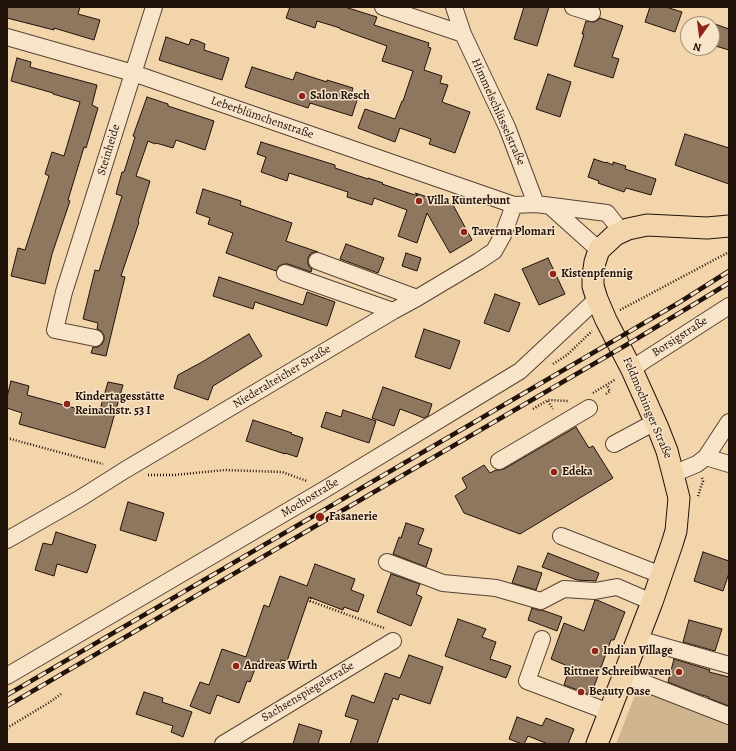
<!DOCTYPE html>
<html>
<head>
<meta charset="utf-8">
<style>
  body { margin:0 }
  #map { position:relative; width:736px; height:751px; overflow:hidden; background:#f3d5ac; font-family:Alegreya,serif }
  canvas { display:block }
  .frame { position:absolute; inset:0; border:8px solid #21120a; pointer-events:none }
  .north { position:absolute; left:680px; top:16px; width:40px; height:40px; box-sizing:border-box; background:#f7e4c9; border:1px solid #a1907d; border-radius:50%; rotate:194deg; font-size:11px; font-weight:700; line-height:16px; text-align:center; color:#21120a }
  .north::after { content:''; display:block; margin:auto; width:14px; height:18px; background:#8f2418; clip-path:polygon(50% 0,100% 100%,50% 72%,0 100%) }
</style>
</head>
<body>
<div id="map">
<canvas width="736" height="751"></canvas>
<div class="frame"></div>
<div class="north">N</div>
</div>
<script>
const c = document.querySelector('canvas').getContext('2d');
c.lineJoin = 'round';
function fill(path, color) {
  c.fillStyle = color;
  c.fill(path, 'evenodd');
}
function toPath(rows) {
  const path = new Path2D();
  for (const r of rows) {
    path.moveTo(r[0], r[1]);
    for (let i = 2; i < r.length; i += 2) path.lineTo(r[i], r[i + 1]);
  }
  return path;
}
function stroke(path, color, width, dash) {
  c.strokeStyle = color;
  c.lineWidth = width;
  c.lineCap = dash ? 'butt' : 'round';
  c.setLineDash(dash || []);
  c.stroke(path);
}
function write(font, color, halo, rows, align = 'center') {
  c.font = font + ' Alegreya,serif';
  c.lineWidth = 3;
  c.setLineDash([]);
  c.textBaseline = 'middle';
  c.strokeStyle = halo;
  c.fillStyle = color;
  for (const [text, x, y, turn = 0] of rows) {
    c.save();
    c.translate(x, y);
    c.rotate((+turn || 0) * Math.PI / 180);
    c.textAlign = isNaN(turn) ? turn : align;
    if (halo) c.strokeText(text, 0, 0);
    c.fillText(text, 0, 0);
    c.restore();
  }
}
fill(toPath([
  [639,685,729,720,729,744,616,744]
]), '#cfb490');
const building = toPath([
  [7,7,80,7,78,14,100,20,94,40,54,28,54,30,7,18,7,7],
  [290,7,345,7,377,17,374,25,429,43,428,47,431,48,424,70,442,76,440,83,448,85,442,102,470,112,455,153,429,144,431,139,400,128,395,142,358,128,365,109,395,119,402,101,403,101,413,71,382,61,387,46,340,29,340,28,317,21,315,28,286,18,290,7],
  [524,7,549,7,537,46,514,39,524,7],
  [650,7,666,7,682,12,675,32,645,22,650,7],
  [600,18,623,26,612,57,619,59,613,78,574,66,584,34,582,34,586,21,594,22,598,20,600,18],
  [712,23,729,29,729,50,712,45,712,23],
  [166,37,189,45,191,39,198,41,205,44,204,50,229,58,222,80,159,60,166,37],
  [17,58,31,62,30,67,97,85,92,105,98,108,86,148,84,147,68,200,70,201,52,254,45,284,11,276,18,248,25,250,49,176,45,174,52,152,64,156,80,102,53,94,53,93,11,81,17,58],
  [252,67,293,80,296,72,327,82,327,80,353,88,351,95,358,97,352,116,310,103,308,108,245,87,252,67],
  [548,74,571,82,560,117,536,109,548,74],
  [147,97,168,104,168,106,214,121,205,150,176,140,173,148,156,143,155,144,148,141,136,176,150,181,138,221,139,222,121,276,125,277,106,356,91,353,93,347,98,347,102,344,104,340,104,335,101,331,97,329,98,323,83,319,95,270,99,271,122,196,116,194,122,172,124,172,135,137,133,136,147,97],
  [685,134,729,148,729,184,675,165,685,134],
  [261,142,335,165,335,168,368,179,368,178,383,183,382,184,418,196,415,193,453,205,472,240,450,253,427,213,417,243,398,236,407,210,374,198,372,205,347,197,348,192,289,173,287,181,261,172,266,157,257,154,261,142],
  [594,159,606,163,606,162,613,165,613,162,626,166,625,169,656,179,651,195,626,188,624,192,598,183,599,181,588,177,594,159],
  [203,189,241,201,240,205,292,223,286,241,318,252,315,252,311,253,308,258,308,263,309,267,312,269,311,272,288,264,284,264,279,266,276,271,226,253,233,233,208,224,210,218,196,213,203,189],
  [346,244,384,258,378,273,340,259,346,244],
  [406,253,421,258,417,271,402,266,406,253],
  [548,258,565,294,539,305,522,269,548,258],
  [219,277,303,305,307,292,335,302,327,326,255,302,253,309,213,296,219,277],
  [495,294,520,303,509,332,484,323,495,294],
  [424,329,460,341,450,369,415,357,424,329],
  [249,334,262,356,213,386,208,400,174,388,178,375,202,362,249,334],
  [11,381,29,386,27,395,82,410,83,408,99,413,108,382,123,385,105,448,19,424,22,413,7,408,7,397,11,381],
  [383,387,432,404,428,416,424,418,400,409,394,426,372,418,383,387],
  [343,410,376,421,369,443,321,427,326,412,341,417,343,410],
  [253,420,292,433,291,434,303,438,297,457,285,453,285,454,246,441,253,420],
  [576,427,589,448,593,446,613,478,520,534,464,513,455,496,467,488,462,478,484,465,490,473,496,470,499,470,504,469,576,427],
  [128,502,164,513,156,541,120,530,128,502],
  [406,523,424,529,418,544,432,549,426,567,393,554,399,537,401,538,406,523],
  [56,532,96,545,87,573,57,564,54,576,35,570,43,543,52,545,56,532],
  [703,552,729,561,729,573,723,591,694,581,703,552],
  [548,553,599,573,596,581,577,580,542,567,548,553],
  [315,564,355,579,351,590,364,595,358,612,344,607,343,610,309,597,287,661,281,660,279,667,258,661,250,682,247,681,239,703,217,695,210,714,190,706,200,682,209,685,222,649,246,657,264,605,269,607,280,576,307,586,315,564],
  [518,566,542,573,536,590,512,583,518,566],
  [391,574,420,584,416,594,422,597,411,626,377,612,391,574],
  [595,600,597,600,625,612,614,640,611,640,591,695,564,685,570,667,551,659,564,623,584,631,595,600],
  [532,608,538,610,542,610,562,617,557,631,528,620,532,608],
  [458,619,486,629,482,637,496,642,490,659,511,666,506,678,445,656,458,619],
  [689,620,722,629,715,651,683,642,689,620],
  [409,655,443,667,430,704,400,694,398,700,393,698,377,744,350,744,358,720,345,716,352,695,374,703,385,673,400,678,409,655],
  [674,659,710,670,709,672,729,677,729,706,708,698,709,697,698,694,668,682,674,659],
  [144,692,163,698,162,702,192,712,183,737,171,732,173,726,136,714,144,692],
  [517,717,542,726,546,718,574,729,568,744,548,744,528,736,524,744,522,744,509,739,517,717],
  [299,724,322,731,318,744,293,744,299,724]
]);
fill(building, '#8e775e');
stroke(building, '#21120a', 1);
const minor = toPath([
  [383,7,463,34],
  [454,7,463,34,507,127,536,204,607,213,622,232],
  [573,7,592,13],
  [7,37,133,73,514,205],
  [550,206,599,250],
  [317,261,417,298],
  [285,273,393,311],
  [95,338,55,330,64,292,154,7],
  [632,370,642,362,729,306],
  [614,444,655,422],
  [706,457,729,464],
  [499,461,589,408],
  [673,474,697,464,706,457,729,422],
  [561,536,661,575],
  [7,540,79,499,125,470,393,311,417,298,479,261,494,251,503,235,514,205,536,204],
  [387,562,443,583,496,588,541,601,564,589,595,591,617,587,652,602],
  [542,639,527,681,609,712],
  [638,639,729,665],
  [624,675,729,716],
  [7,676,322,491,520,371,597,299],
  [223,744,393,641]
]);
const major = toPath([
  [597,744,652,602,672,544,676,531,679,498,673,474,667,451,658,428,632,370,606,320,597,299,593,286,593,276,595,262,599,250,615,235,628,229,647,225,707,228,729,226]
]);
stroke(minor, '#564332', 18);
stroke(major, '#21120a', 23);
stroke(toPath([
  [620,310,729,252],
  [553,364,567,355,592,331],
  [593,393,616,379],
  [606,394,610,391,607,385],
  [548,401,553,409],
  [533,409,548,400,568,401],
  [7,438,103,464],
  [148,475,174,475,225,470,282,472,307,481],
  [698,496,703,481,702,478],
  [311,598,310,601,384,628],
  [7,728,50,702,61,694]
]), '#21120a', 2.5, [1, 2]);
stroke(minor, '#f7e4c9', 16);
stroke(major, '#f3d5ac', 21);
const rail = toPath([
  [7,695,680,302,729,271],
  [7,706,633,341,729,283]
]);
stroke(rail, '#21120a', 4.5);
stroke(rail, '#f7e4c9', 3, [9]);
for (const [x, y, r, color] of [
  [302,96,4,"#8f2418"],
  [419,201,4,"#8f2418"],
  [464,232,4,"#8f2418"],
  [553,274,4,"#8f2418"],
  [67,404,4,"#8f2418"],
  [554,472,4,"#8f2418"],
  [320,517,5,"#8f2418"],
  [595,651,4,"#8f2418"],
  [236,666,4,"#8f2418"],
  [679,672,4,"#8f2418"],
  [581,692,4,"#8f2418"]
]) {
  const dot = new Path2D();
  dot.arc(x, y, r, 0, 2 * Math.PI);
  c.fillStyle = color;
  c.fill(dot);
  stroke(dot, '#f7e4c9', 1.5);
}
write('bold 12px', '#21120a', '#f7e4c9', [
  ["Salon Resch",310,96],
  ["Villa Kunterbunt",427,201],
  ["Taverna Plomari",472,232],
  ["Kistenpfennig",561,274],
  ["Kindertagesstätte",75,397],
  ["Reinachstr. 53 I",75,411],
  ["Edeka",562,472],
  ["Fasanerie",329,517],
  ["Indian Village",603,651],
  ["Andreas Wirth",244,666],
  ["Rittner Schreibwaren",671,672,"right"],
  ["Beauty Oase",589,692]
], 'left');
write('12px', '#21120a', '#f7e4c9', [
  ["Himmelschlüsselstraße",498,112,66],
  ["Leberblümchenstraße",262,118,19],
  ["Steinheide",109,150,-73],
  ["Borsigstraße",680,337,-33],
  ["Niederalteicher Straße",282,377,-31],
  ["Feldmochinger Straße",647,408,67],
  ["Mochostraße",310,498,-31],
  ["Sachsenspiegelstraße",308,692,-31]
]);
</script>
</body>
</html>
